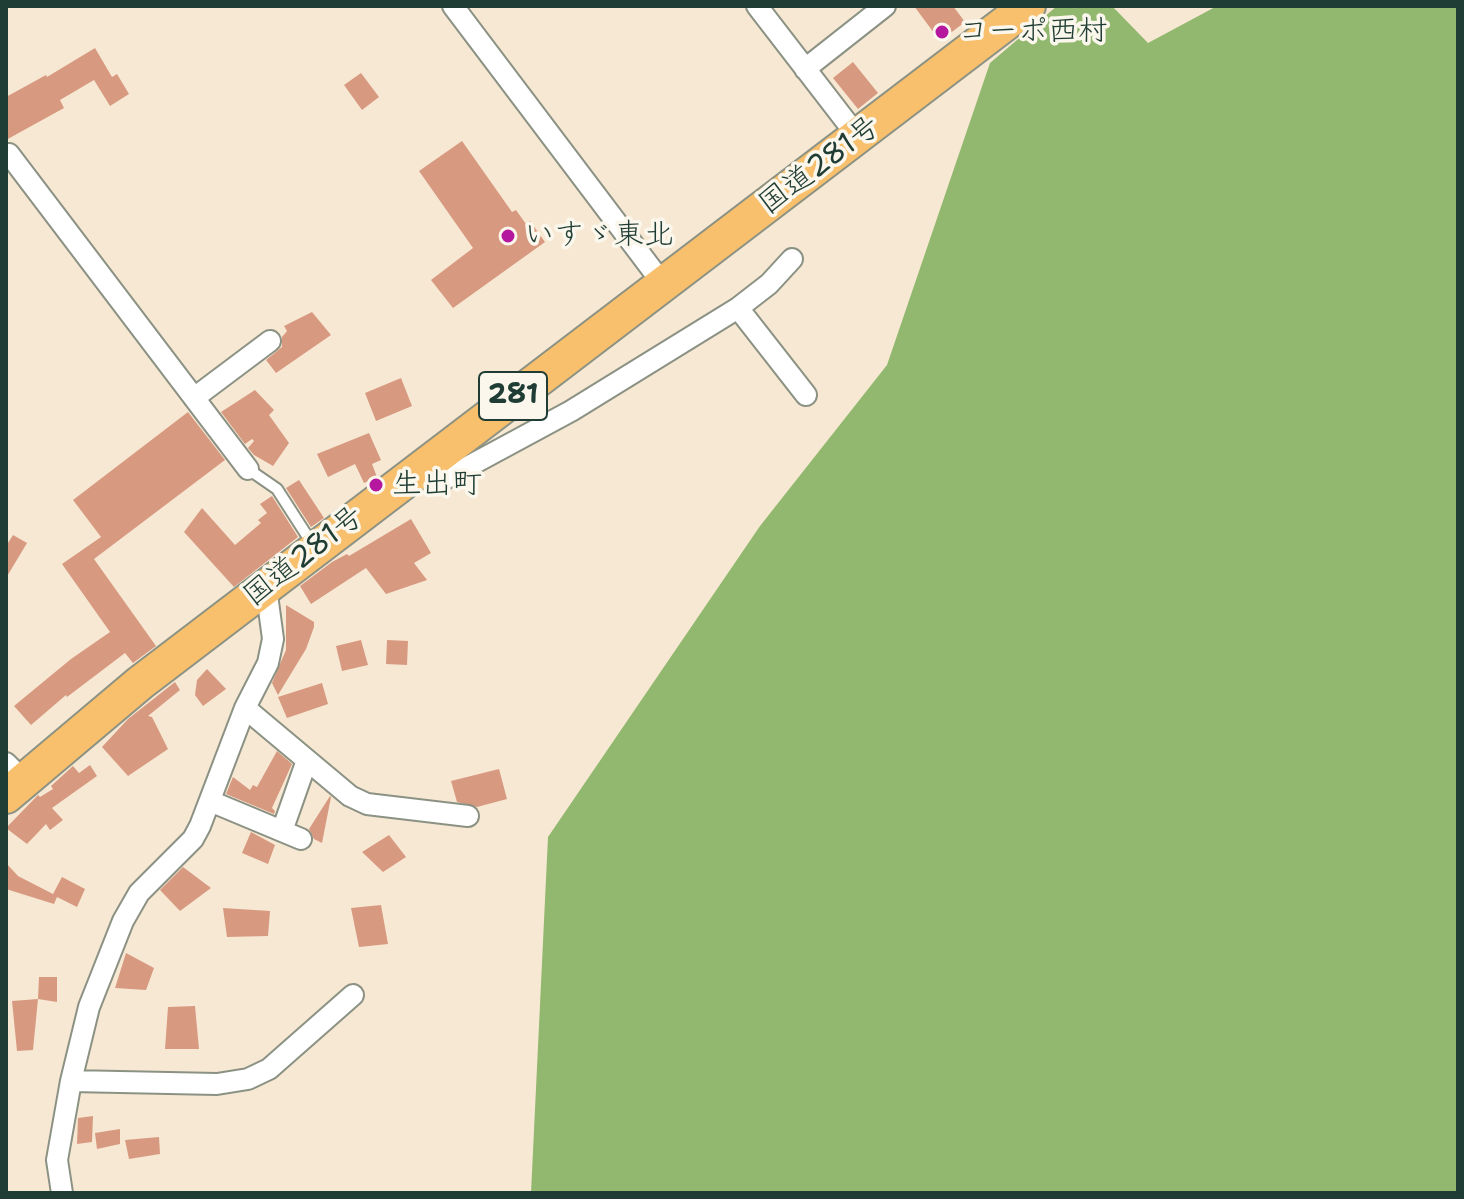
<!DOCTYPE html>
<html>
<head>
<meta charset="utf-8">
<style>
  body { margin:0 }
  #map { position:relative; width:1464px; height:1199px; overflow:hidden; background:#f7e8d3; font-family:"Shantell Sans",sans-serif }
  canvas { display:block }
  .frame { position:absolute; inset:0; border:8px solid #1f3d34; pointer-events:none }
</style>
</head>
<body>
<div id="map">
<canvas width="1464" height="1199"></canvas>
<div class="frame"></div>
</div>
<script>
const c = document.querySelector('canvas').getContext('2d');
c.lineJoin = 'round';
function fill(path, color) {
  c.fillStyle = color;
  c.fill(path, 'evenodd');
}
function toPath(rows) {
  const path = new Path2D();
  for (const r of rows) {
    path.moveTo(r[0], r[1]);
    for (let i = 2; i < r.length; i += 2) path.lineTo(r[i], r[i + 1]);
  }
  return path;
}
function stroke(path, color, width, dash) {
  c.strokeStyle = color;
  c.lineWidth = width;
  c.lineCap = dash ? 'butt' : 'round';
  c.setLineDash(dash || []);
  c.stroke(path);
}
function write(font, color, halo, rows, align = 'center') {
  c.font = font + ' "Shantell Sans","Klee One",sans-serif';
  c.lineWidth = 7;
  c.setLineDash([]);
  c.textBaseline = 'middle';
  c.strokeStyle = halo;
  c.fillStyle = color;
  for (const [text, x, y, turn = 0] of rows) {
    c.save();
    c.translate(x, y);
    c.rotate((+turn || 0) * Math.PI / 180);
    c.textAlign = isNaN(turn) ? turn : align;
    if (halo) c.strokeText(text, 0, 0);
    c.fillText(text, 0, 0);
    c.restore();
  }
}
fill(toPath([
  [1057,6,1112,6,1148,43,1217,6,1458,6,1458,1193,531,1193,548,837,760,526,887,365,990,63]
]), '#91b86e');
fill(toPath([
  [914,6,953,6,965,22,940,41],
  [95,48,112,77,117,74,129,94,110,106,94,80,60,100,64,108,6,140,6,97,46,75,47,77],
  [853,62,878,93,858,109,833,78],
  [361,73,379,97,362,110,344,85],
  [462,141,512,212,516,210,526,224,530,221,545,242,453,308,431,280,473,248,419,171],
  [312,312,331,335,276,373,266,360,282,347,282,337,287,331,284,326],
  [401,378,412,406,376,421,365,393],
  [255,390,274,410,269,415,289,443,273,466,254,455,248,448,254,441,252,439,245,444,221,412],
  [188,412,225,460,94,559,156,646,133,663,125,653,67,697,66,695,31,725,14,706,71,659,110,632,62,564,101,537,73,500],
  [369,433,381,460,372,464,377,477,364,483,355,464,328,477,317,454],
  [299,480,324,518,311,527,286,488],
  [272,496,298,537,234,587,184,532,202,508,235,545,261,523,258,520,267,513,260,504],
  [411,519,431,553,414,563,427,580,386,594,366,568,311,604,300,586,332,562,347,554,349,556],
  [13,535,27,543,6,578,6,546],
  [286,605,314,622,314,627,306,649,278,695,272,683,286,650],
  [361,640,368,665,342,671,336,646],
  [387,640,408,641,407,665,386,664],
  [207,669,226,689,203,706,195,695,197,680],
  [175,682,180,690,148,716,152,717,168,749,128,776,102,747,128,719],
  [322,683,328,704,287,718,278,697],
  [277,751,292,764,272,808,275,811,274,814,226,794,233,777,250,790,253,785,257,787],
  [90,765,97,776,52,808,63,820,50,830,46,824,27,844,6,828,38,795,40,797,53,789,51,786,73,766,79,773],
  [499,769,507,799,477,807,457,802,451,781],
  [330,796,331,797,322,843,314,839,309,829],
  [251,832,275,845,268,864,242,853],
  [389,835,406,857,383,872,362,852],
  [6,863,18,876,53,894,62,877,85,889,77,907,57,897,54,904,6,889],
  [183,867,211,888,180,911,160,890],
  [381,905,388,944,359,947,351,908],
  [223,908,270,911,268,936,227,937],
  [126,953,154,968,146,990,115,988],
  [39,977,57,977,57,1002,38,999],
  [38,999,33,1050,17,1051,12,1001],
  [195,1006,199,1049,165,1049,168,1007],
  [93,1116,92,1142,77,1144,78,1118],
  [120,1129,120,1144,97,1149,95,1133],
  [159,1137,160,1154,129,1159,125,1140]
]), '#d89981');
const service = toPath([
  [248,469,277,489,313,545]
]);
const minor = toPath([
  [453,6,663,284],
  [757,6,858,137],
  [805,69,885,6],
  [6,154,9,154,248,469],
  [738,308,806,395],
  [194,398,270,341],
  [429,460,445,479,571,411,738,308,769,284,792,259],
  [245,708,350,796,367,804,468,816],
  [6,763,23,780],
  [210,801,301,839],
  [282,831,307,760],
  [71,1081,217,1084,248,1079,269,1069,353,995],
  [62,1193,57,1160,71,1081,89,1007,123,921,139,893,193,839,200,826,245,708,268,663,273,639,266,587]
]);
const trunk = toPath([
  [6,796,140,683,1028,6]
]);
stroke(service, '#8b9284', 14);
stroke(minor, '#8b9284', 24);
stroke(trunk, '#8b9284', 38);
stroke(service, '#fff', 10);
stroke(minor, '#fff', 20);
stroke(trunk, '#f8bf6c', 34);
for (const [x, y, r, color] of [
  [942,32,8,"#b5179e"],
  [508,236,8,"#b5179e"],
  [376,485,8,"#b5179e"]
]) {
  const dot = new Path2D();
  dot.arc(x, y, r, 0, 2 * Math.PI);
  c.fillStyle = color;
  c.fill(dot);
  stroke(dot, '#fbf7ec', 3);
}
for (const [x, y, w] of [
  [513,396,68]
]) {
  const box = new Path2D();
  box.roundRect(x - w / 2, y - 24, w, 48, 6);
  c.fillStyle = '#fbf7ec';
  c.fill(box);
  stroke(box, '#1f3d34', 2);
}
write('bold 28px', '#1f3d34', null, [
  ["281",513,396]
]);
write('30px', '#1f3d34', '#fbf7ec', [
  ["コーポ西村",958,32],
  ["いすゞ東北",524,236],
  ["生出町",392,485]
], 'left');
write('30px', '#1f3d34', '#fbf7ec', [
  ["国道281号",820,166,-37],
  ["国道281号",304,557,-38]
]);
</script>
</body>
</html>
